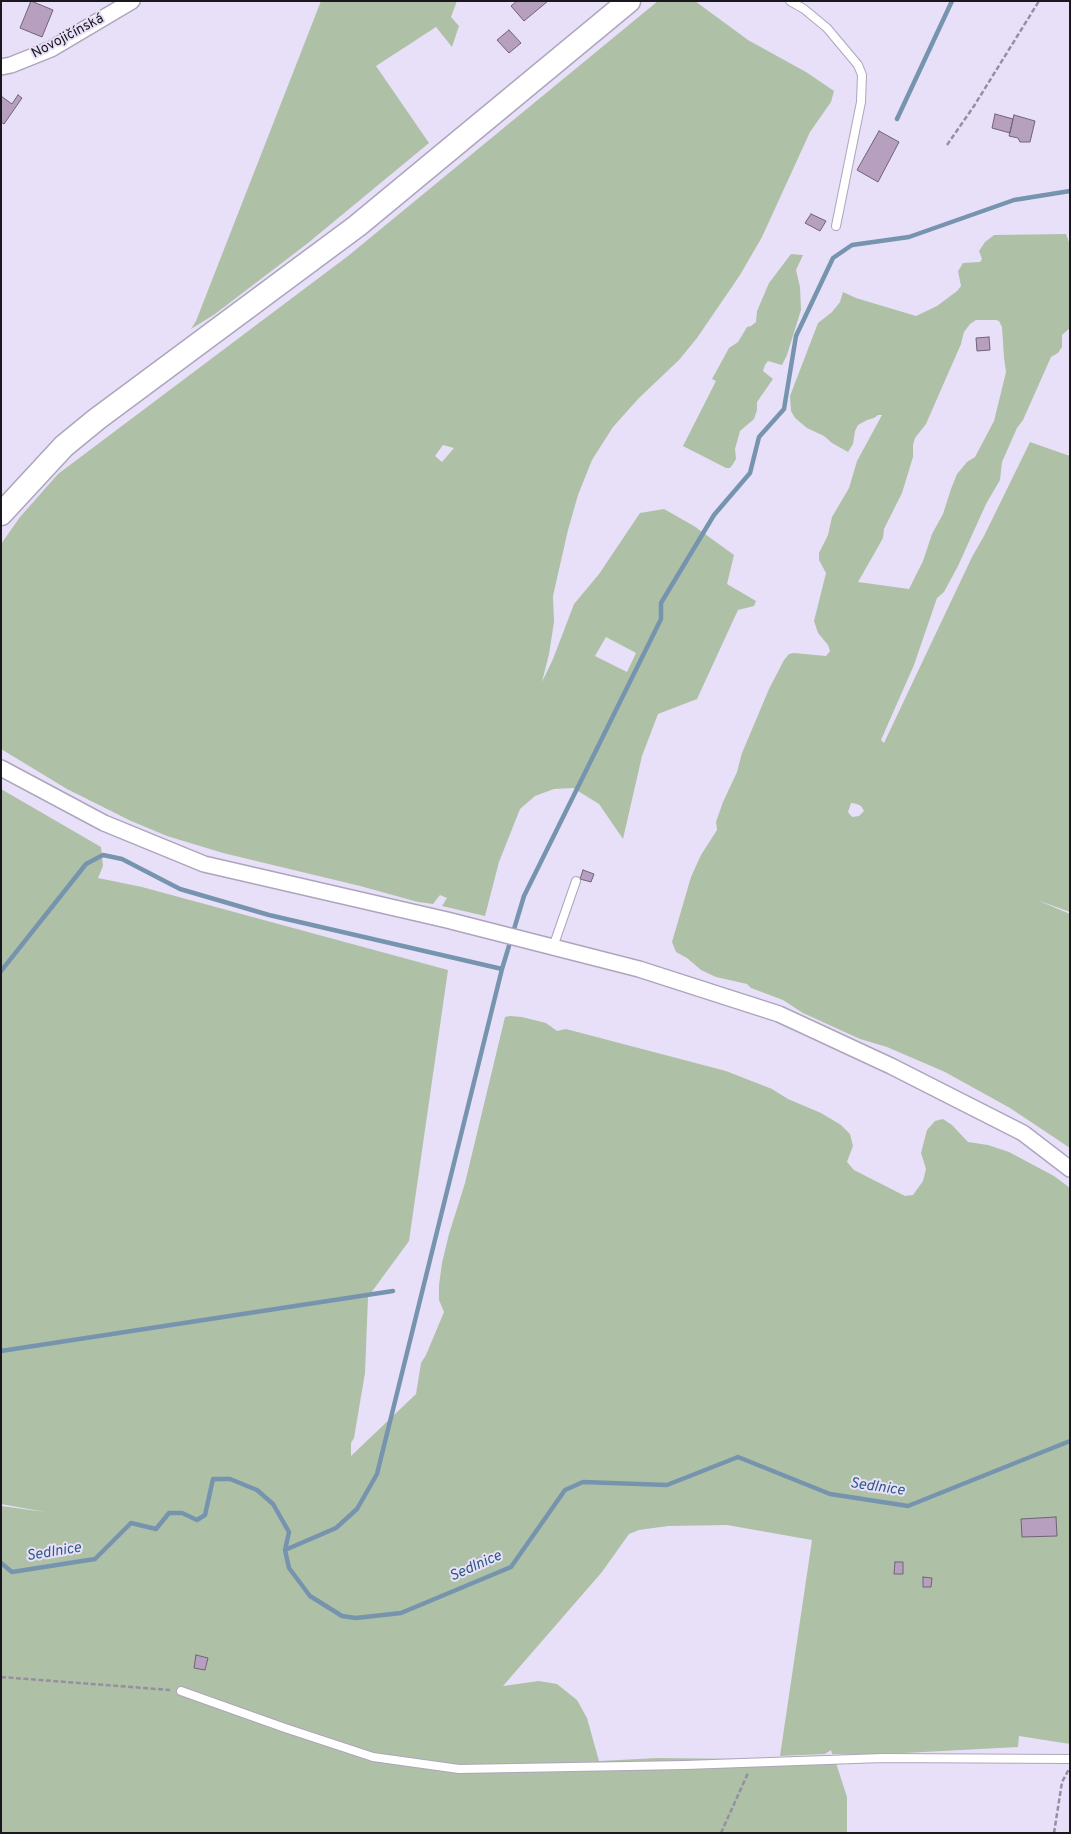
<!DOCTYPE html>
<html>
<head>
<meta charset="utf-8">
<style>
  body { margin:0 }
  #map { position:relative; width:1071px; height:1834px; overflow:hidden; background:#e8e0f8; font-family:Overpass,sans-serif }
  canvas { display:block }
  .frame { position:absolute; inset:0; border:2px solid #1a171f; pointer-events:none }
</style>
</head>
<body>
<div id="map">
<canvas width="1071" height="1834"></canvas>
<div class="frame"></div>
</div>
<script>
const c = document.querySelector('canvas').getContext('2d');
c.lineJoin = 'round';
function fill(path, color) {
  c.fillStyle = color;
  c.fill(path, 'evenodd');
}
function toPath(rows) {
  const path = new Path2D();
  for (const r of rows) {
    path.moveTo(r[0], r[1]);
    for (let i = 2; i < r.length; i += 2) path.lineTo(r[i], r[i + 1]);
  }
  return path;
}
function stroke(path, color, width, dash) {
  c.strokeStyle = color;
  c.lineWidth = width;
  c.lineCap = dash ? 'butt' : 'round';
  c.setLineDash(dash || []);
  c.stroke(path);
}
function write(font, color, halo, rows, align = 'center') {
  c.font = font + ' Overpass,sans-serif';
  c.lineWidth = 4;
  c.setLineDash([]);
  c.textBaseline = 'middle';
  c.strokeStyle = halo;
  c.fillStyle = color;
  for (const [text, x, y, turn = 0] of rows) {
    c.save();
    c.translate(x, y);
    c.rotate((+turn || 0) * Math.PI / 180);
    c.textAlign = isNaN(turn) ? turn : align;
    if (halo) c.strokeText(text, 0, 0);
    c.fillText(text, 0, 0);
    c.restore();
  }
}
fill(toPath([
  [321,1,457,1,451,17,459,26,452,47,436,27,376,66,429,143,308,243,215,314,191,329,196,321],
  [658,1,695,1,748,40,806,72,834,91,831,102,810,132,762,237,740,275,697,338,679,360,639,398,613,427,592,460,578,495,568,530,553,596,554,622,549,654,542,682,553,659,574,604,599,574,640,513,664,509,694,526,734,555,727,584,756,601,754,606,738,610,697,699,658,714,642,756,623,839,599,804,573,788,554,789,535,796,520,809,499,862,485,916,442,906,447,898,440,895,433,904,418,902,360,886,223,853,167,836,131,821,67,789,1,749,1,544,20,517,58,474,348,256],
  [443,445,454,448,442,462,435,456],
  [606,637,636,653,627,672,595,656],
  [1066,234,1070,245,1070,328,1062,335,1062,347,1058,353,1051,357,1023,420,1017,428,1002,462,1000,480,986,504,958,566,944,592,937,598,914,665,881,740,884,743,972,557,984,536,1030,442,1070,456,1070,912,1037,900,1070,914,1070,1148,1010,1108,945,1072,887,1047,860,1039,803,1013,783,1000,751,988,747,984,716,977,701,970,687,958,676,952,672,942,691,877,701,855,717,830,716,822,723,802,737,772,742,753,769,689,784,660,789,654,794,653,826,656,830,651,828,645,818,633,814,621,826,573,819,560,819,553,828,535,832,517,849,488,857,461,882,415,878,415,874,418,867,420,858,425,855,431,853,444,848,452,832,443,824,436,807,428,795,418,791,411,790,396,818,323,832,312,840,302,843,292,856,298,916,316,937,306,957,291,961,286,958,271,960,268,963,263,980,262,982,259,979,251,985,242,994,235],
  [976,320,996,320,999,321,1002,327,1004,358,1006,372,994,421,975,457,967,462,957,474,951,489,943,514,932,534,923,561,909,589,858,582,878,547,883,538,884,529,902,493,913,457,913,445,915,438,926,424,961,344,964,332,970,324],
  [851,803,857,804,861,806,864,811,859,816,852,817,848,812],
  [791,254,803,255,796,270,800,287,801,310,787,355,782,365,768,361,765,365,763,371,773,379,757,402,757,410,754,419,740,431,735,449,736,459,733,464,730,468,726,468,683,446,716,381,712,379,729,348,738,342,747,327,751,326,756,322,757,311,769,283],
  [1,789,101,847,103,866,98,878,142,887,448,970,409,1241,368,1297,365,1373,354,1438,351,1443,351,1456,416,1394,421,1363,426,1355,444,1312,439,1300,439,1285,442,1263,449,1234,465,1183,505,1017,510,1016,522,1017,546,1023,557,1031,566,1029,726,1071,772,1089,788,1099,821,1113,841,1125,850,1134,853,1146,847,1162,854,1170,905,1196,913,1195,923,1181,926,1169,921,1153,927,1130,935,1121,943,1119,952,1125,968,1142,988,1145,1009,1152,1054,1176,1070,1188,1070,1744,1019,1736,1018,1747,867,1755,832,1754,831,1750,825,1754,780,1756,812,1540,727,1525,668,1526,639,1530,629,1534,602,1572,503,1686,539,1681,557,1684,577,1700,587,1718,599,1761,658,1758,835,1760,847,1797,847,1833,1,1833,1,1506,45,1512,1,1504]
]), '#aec1a7');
stroke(toPath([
  [897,119,952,1],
  [1,971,86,864,103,855,122,859,180,889,269,915,502,969],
  [1,1351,393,1291],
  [285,1550,336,1528,357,1509,377,1474,502,969,524,896,661,619,661,603,714,515,750,473,759,437,784,409,796,336,833,258,852,245,909,237,1014,200,1070,191],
  [1,1563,12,1572,95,1559,131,1523,156,1529,169,1513,182,1513,197,1520,205,1515,213,1479,230,1479,257,1490,273,1504,289,1532,285,1550,289,1568,310,1596,342,1616,356,1618,401,1613,511,1567,565,1490,583,1482,667,1485,738,1457,830,1494,908,1506,1070,1441]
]), '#7794af', 4.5);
const building = toPath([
  [31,1,53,10,42,37,20,28,31,1],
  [517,1,548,1,524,21,511,6,517,1],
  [509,30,521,43,509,53,497,40,509,30],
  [18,95,22,98,4,124,1,122,1,96,12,104,18,95],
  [995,114,1013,119,1010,133,992,128,995,114],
  [1014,115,1035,121,1030,142,1020,142,1018,138,1009,136,1014,115],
  [879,131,899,142,878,182,857,170,879,131],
  [811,214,826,221,820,231,805,223,811,214],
  [989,337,990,350,977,351,976,338,989,337],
  [583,870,594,874,591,882,580,879,583,870],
  [1056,1517,1057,1536,1022,1537,1021,1519,1056,1517],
  [895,1562,903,1562,903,1574,894,1574,895,1562],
  [923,1577,932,1578,931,1587,923,1587,923,1577],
  [196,1655,208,1658,205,1670,194,1668,196,1655]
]);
fill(building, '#b79fbf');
stroke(building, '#716376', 1);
const lane = toPath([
  [790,1,804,9,827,28,858,65,862,75,861,102,836,226],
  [553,947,576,881],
  [181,1691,285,1728,373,1757,459,1769,685,1765,883,1758,1070,1759]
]);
const street = toPath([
  [1,67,11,65,51,49,132,1],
  [1,768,104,823,204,864,447,920,639,969,779,1014,891,1066,1023,1133,1070,1169]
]);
const secondary = toPath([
  [1,514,64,446,97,419,357,226,629,1]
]);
stroke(lane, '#ada5bc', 10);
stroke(street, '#ada5bc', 18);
stroke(secondary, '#ada5bc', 25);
stroke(toPath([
  [947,145,974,106,1039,1],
  [1,1677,170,1690],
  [721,1833,748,1773],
  [1054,1833,1062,1782,1069,1769]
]), '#958fa0', 2.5, [5, 2.5]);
stroke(lane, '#fff', 8);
stroke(street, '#fff', 15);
stroke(secondary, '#fff', 22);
write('14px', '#1a171f', '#e8e0f8', [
  ["Novojičínská",68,37,-28]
]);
write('italic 15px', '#2e5b83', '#e8e0f8', [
  ["Sedlnice",877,1488,8],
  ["Sedlnice",54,1553,-9],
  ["Sedlnice",476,1567,-24]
]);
</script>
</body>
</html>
